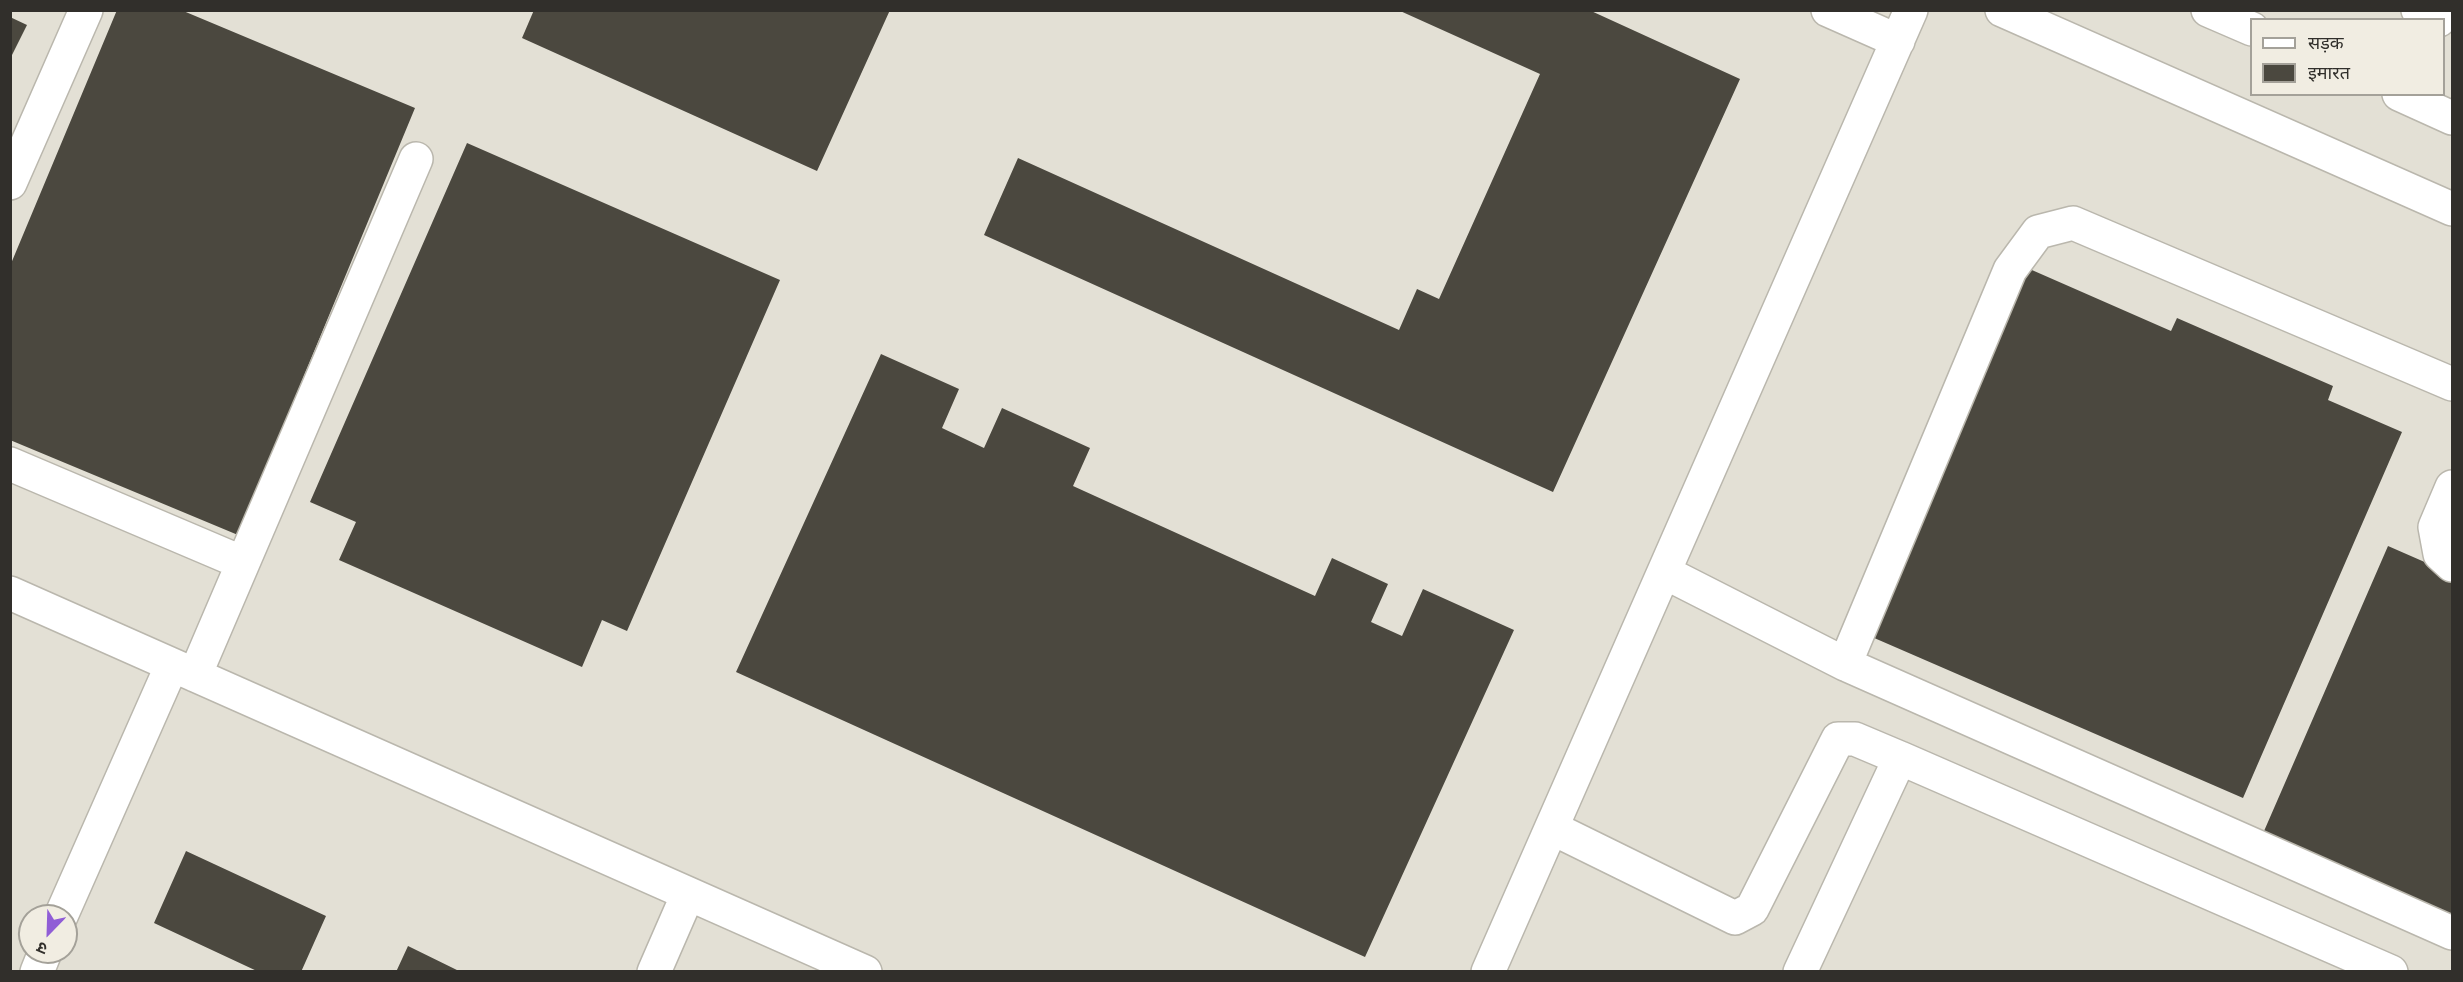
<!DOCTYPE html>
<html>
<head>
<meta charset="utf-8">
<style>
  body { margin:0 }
  #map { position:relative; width:2463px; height:982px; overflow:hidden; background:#e3e0d5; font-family:"PT Sans","Noto Sans Devanagari",sans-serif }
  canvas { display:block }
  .frame { position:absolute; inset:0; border:12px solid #312f2b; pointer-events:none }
  .legend { position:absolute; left:2250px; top:18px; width:195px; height:78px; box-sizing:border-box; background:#f1ede2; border:2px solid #a4a199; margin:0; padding:8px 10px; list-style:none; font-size:18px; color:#312f2b }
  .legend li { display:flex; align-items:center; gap:12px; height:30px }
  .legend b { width:30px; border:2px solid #a4a199 }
  .north { position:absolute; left:18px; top:904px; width:60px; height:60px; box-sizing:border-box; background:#f1ede2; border:2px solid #a4a199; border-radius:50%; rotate:203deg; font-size:16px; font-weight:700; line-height:24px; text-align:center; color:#312f2b }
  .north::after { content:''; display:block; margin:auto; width:21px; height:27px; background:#905dd6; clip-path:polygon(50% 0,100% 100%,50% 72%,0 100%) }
</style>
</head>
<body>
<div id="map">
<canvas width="2463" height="982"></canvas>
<div class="frame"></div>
<ul class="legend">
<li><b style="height:8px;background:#fff"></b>सड़क</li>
<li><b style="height:16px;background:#4b483f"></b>इमारत</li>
</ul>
<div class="north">उ</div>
</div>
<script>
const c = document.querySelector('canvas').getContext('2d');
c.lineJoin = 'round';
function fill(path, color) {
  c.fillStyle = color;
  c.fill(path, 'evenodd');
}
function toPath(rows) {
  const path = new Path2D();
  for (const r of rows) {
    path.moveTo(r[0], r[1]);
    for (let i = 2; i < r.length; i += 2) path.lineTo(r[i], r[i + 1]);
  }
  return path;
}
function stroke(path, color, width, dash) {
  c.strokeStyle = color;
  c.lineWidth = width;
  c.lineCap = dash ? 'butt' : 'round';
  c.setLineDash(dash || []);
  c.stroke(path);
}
fill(toPath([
  [117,10,181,10,415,108,238,535,10,440,10,266],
  [534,10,890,10,817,171,522,38],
  [1398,10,1589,10,1740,79,1553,492,984,235,1018,158,1399,330,1417,289,1439,299,1540,74],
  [10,17,27,25,10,59],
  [467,143,780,280,627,631,602,620,582,667,339,560,356,522,310,502],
  [2025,267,2171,331,2177,318,2333,386,2328,400,2402,432,2243,798,1865,634],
  [881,354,959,389,942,428,984,448,1002,408,1090,448,1073,486,1315,596,1332,558,1388,584,1371,622,1402,636,1423,589,1514,630,1365,957,736,672],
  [2388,546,2452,574,2452,921,2261,838],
  [186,851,326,916,301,972,259,972,154,923],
  [408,946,461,972,396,972]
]), '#4b483f');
const minor = toPath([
  [1828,10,1898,41],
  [2002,10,2452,209],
  [2208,10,2252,29],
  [2418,10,2439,20],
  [2399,94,2452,118],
  [10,183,86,10],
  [10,464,243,563],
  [2452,487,2435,527,2440,554,2452,565],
  [1664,572,1845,664,2010,270,2038,232,2073,223,2452,384],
  [10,593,865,972],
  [1845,664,2452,933],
  [195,675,416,159],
  [1552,828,1735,918,1752,909,1838,739,1855,739,1900,758],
  [61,916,172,665],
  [37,972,45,952],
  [654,972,688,894],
  [1488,972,1911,10],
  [1800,972,1900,758,2391,972]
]);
stroke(minor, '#bab7ad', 36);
stroke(minor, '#fff', 33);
</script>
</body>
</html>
